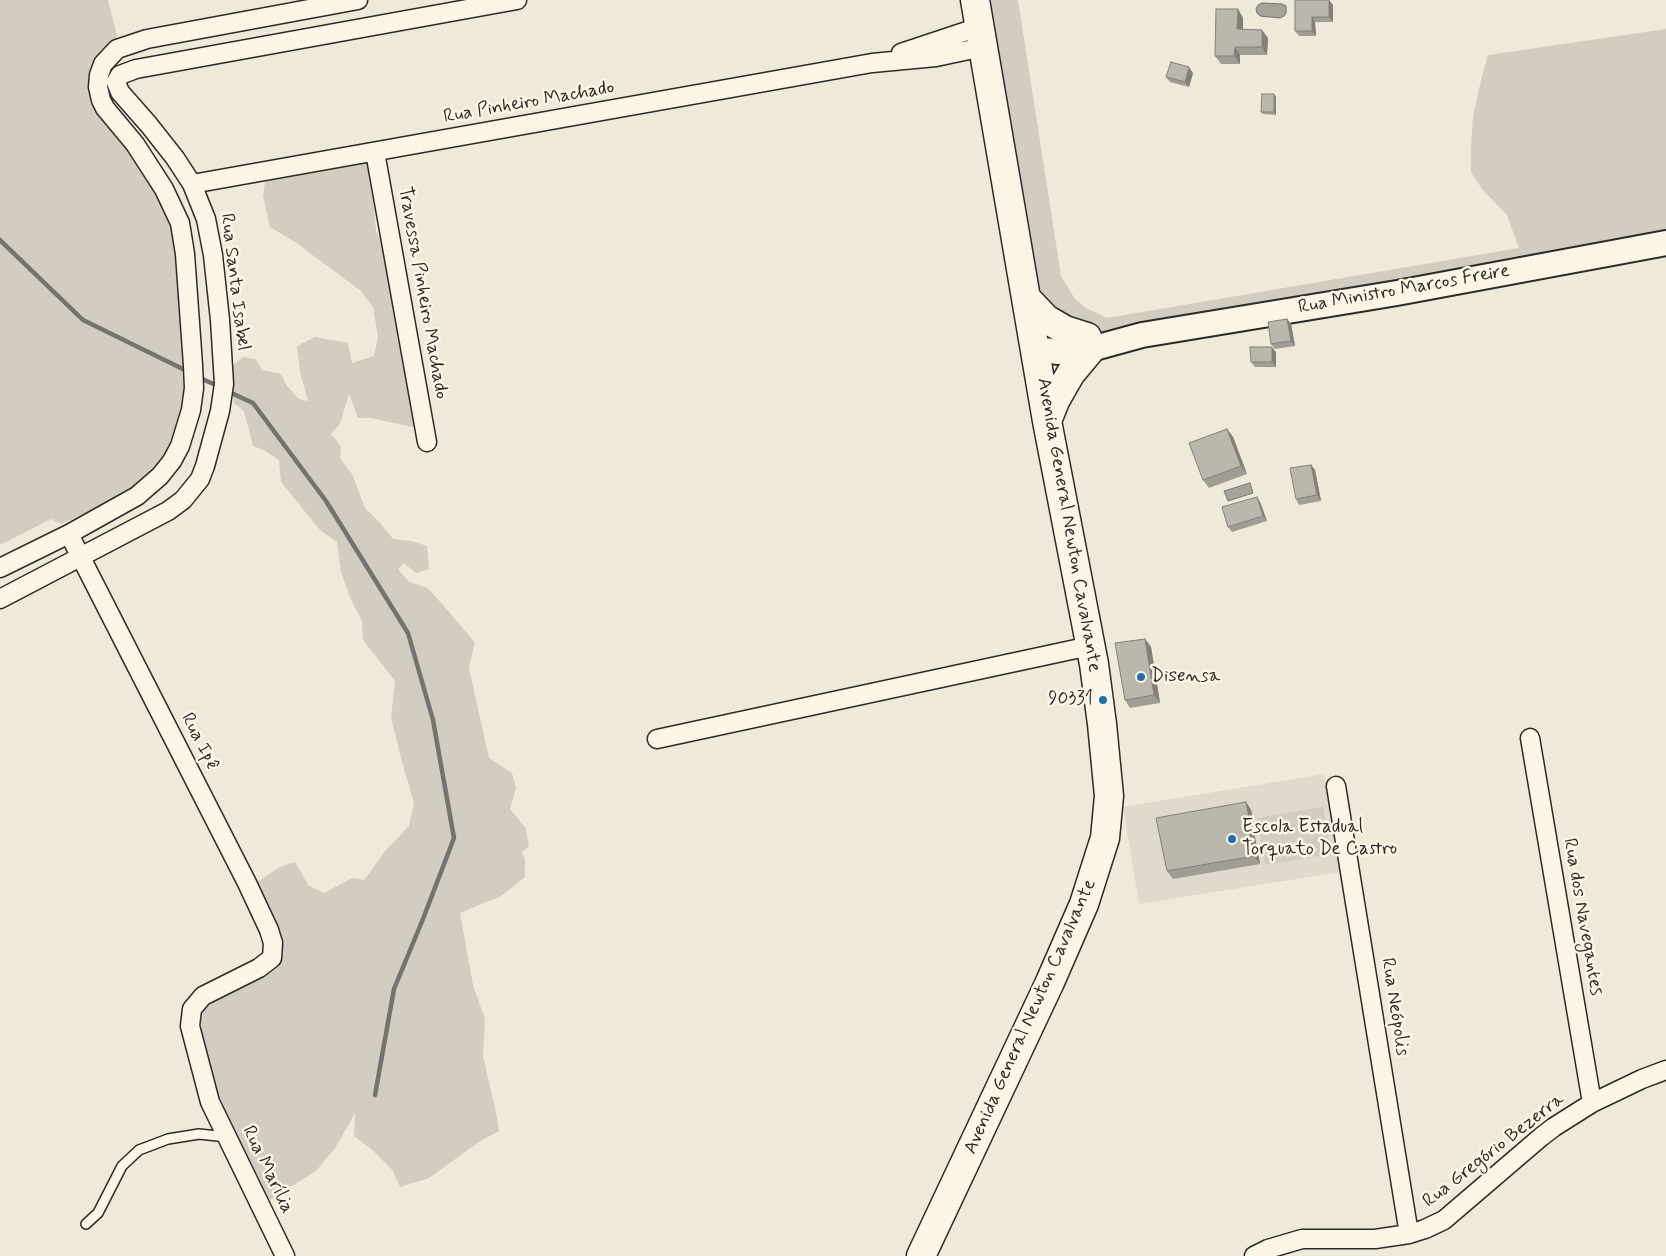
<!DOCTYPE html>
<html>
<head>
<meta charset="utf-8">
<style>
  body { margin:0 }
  canvas { display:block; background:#efe9da }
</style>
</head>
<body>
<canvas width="1666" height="1256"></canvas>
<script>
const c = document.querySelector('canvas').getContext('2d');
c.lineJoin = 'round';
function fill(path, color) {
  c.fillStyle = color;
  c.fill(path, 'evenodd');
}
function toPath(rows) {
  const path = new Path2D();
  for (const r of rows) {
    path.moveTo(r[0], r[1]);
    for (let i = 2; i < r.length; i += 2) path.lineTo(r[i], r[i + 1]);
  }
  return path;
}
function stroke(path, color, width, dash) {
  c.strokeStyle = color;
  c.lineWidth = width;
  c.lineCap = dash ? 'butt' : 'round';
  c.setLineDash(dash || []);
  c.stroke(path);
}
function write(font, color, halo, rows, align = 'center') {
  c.font = font + ' Mynerve,sans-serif';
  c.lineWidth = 5;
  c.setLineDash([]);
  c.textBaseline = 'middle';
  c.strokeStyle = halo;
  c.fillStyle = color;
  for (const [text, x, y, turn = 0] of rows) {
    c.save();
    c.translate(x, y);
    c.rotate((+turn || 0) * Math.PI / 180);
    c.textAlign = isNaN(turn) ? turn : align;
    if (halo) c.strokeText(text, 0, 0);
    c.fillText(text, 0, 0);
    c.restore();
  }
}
fill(toPath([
  [1324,774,1340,872,1139,904,1123,807]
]), '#e0dacc');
fill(toPath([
  [0,0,108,0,117,36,97,78,146,176,164,204,175,233,183,291,186,402,169,452,144,479,117,499,61,524,51,519,0,545],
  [989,0,1018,0,1061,276,1075,299,1086,308,1107,318,1519,248,1507,215,1482,189,1471,172,1471,144,1473,117,1481,80,1488,55,1666,29,1666,233,1225,312,1102,332,1087,331,1042,300,1037,285],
  [370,160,376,231,386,249,407,356,406,377,414,407,417,428,371,418,358,418,349,394,340,424,331,434,341,446,340,458,352,474,365,508,381,524,393,539,411,541,427,546,429,569,416,573,404,563,398,569,409,582,428,588,475,642,469,668,489,758,512,773,516,788,510,809,525,827,529,846,522,852,525,859,525,877,501,896,460,913,473,985,485,1019,483,1056,497,1117,499,1131,479,1142,429,1178,400,1187,393,1171,370,1148,354,1136,355,1113,336,1147,316,1171,265,1203,219,1100,204,1057,201,1022,206,1001,280,951,275,917,257,882,280,867,295,862,309,886,324,893,352,878,364,880,386,850,409,826,414,803,404,769,391,718,395,681,363,640,362,621,351,600,341,572,337,542,320,530,281,482,279,460,264,450,253,446,244,411,234,403,231,380,233,365,243,357,256,359,262,370,281,374,287,386,299,399,308,401,300,372,297,346,315,337,348,343,352,363,374,356,378,337,373,307,361,291,295,242,270,227,263,196,266,176],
  [1323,807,1331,854,1265,865,1257,818]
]), '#d2cdc0');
const water = toPath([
  [1262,3,1282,4,1286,6,1286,13,1284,16,1280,18,1260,16,1257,13,1256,9,1258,5,1262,3],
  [1250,483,1253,493,1228,501,1224,491,1250,483]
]);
fill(water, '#a6a399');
stroke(water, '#75736d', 1);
stroke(toPath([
  [0,240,83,320,189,372],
  [198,377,220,387],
  [227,391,253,403,326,501,408,633,433,720,454,838,423,919,394,989,375,1095]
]), '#75736d', 4.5);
const service = toPath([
  [86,1224,98,1213,122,1166,139,1150,168,1139,199,1134,227,1137]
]);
const minor = toPath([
  [901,53,979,27],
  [375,152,427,442],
  [192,184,872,63,936,57,983,47],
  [69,534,247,883,269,930,273,943,272,958,259,968,203,996,192,1009,190,1026,210,1102,285,1256],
  [0,568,69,534,137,496,160,476,172,461,180,446,191,410,194,388,193,365,185,254,180,223,164,189,135,144,105,108,101,100,98,87,99,75,103,64,117,49,147,39,358,0],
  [0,599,168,511,183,500,200,479,205,466,220,411,224,384,220,320,213,255,206,219,192,184,175,158,149,125,120,92,116,82,120,75,136,69,517,0],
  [1530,738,1592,1103],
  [657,739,1090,646],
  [1336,786,1409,1234],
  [1254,1256,1268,1249,1302,1239,1375,1239,1409,1234,1425,1229,1444,1220,1541,1137,1554,1127,1592,1103,1642,1079,1666,1070]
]);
const secondary = toPath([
  [1036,349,1058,352,1091,349,1142,335,1397,293,1666,243]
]);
const primary = toPath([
  [1026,298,1046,319,1065,330,1087,337],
  [1047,421,1055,401,1064,385,1071,373,1091,349],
  [921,1256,1050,982,1084,904,1105,838,1109,796,1102,724,1094,664,1047,421,975,0]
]);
stroke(service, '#2b2b2b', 12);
stroke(minor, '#2b2b2b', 21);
stroke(secondary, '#2b2b2b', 28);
stroke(primary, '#2b2b2b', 31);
stroke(service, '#fcf5e5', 9);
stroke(minor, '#fcf5e5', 18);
stroke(secondary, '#fcf5e5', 24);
stroke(primary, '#fcf5e5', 28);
fill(toPath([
  [1329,0,1333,5,1333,22,1315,22,1316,36,1299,36,1295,31],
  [1238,9,1243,18,1243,30,1268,38,1267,55,1240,55,1240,64,1221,64,1215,56],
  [1193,73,1189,87,1170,82,1166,77],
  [1276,97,1276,115,1263,114,1261,112],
  [1287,319,1291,324,1295,346,1275,349,1271,344],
  [1276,352,1276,367,1255,367,1251,362],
  [1227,429,1233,437,1247,474,1209,488,1203,480],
  [1311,465,1315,470,1321,501,1299,505,1296,499],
  [1260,502,1267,521,1232,532,1228,527],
  [1145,639,1151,647,1160,703,1130,708,1125,700],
  [1246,802,1251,810,1255,832,1254,832,1260,864,1173,879,1167,871]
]), '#a29d94');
fill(toPath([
  [1329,0,1333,5,1333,22,1329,17],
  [1238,9,1243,18,1243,38,1237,29],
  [1312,17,1315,22,1316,36,1312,31],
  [1262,30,1268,38,1267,55,1262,47],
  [1235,47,1240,55,1240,64,1234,56],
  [1189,67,1193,73,1189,87,1185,82],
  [1274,94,1276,97,1276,115,1274,112],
  [1287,319,1291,324,1295,346,1291,341],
  [1272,347,1276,352,1276,367,1272,362],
  [1227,429,1233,437,1247,474,1241,466],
  [1311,465,1315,470,1321,501,1317,495],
  [1257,497,1260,502,1267,521,1263,516],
  [1145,639,1151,647,1160,703,1154,695],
  [1246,802,1251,810,1255,832,1250,824],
  [1248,824,1254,832,1260,864,1254,856]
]), '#848078');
const building = toPath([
  [1295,0,1329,0,1329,17,1312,17,1312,31,1295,31,1295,0],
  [1216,9,1238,9,1237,29,1262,30,1262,47,1235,47,1234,56,1215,56,1216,9],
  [1171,62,1189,67,1185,82,1166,77,1171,62],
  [1262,94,1274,94,1274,112,1261,112,1262,94],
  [1287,319,1291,341,1271,344,1268,322,1287,319],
  [1250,347,1272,347,1272,362,1251,362,1250,347],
  [1227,429,1241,466,1203,480,1189,443,1227,429],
  [1311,465,1317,495,1296,499,1290,468,1311,465],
  [1257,497,1263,516,1228,527,1222,507,1257,497],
  [1145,639,1154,695,1125,700,1115,643,1145,639],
  [1246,802,1250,824,1248,824,1254,856,1167,871,1156,818,1246,802]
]);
fill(building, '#bcb7ac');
stroke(building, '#848078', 1);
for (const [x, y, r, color] of [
  [1141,677,5,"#1f6fb2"],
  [1103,700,5,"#1f6fb2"],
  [1232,839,5,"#1f6fb2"]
]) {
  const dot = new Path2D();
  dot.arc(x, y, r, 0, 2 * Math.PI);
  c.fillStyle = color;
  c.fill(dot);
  stroke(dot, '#fcf5e5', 2);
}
write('19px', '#2b2b2b', '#fcf5e5', [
  ["Rua Pinheiro Machado",529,103,-10],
  ["Rua Santa Isabel",234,282,83],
  ["Rua Ministro Marcos Freire",1404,290,-10],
  ["Travessa Pinheiro Machado",422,293,80],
  ["Avenida General Newton Cavalvante",1068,525,80],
  ["Rua Ipê",199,742,63],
  ["Rua dos Navegantes",1582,917,80],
  ["Rua Neópolis",1394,1007,81],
  ["Avenida General Newton Cavalvante",1031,1017,-66],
  ["Rua Gregório Bezerra",1494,1151,-38],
  ["Rua Marília",267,1170,64]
]);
write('19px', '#2b2b2b', '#fcf5e5', [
  ["Disensa",1151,677],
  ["90331",1093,700,"right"],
  ["Escola Estadual",1242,828],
  ["Torquato De Castro",1242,850]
], 'left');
</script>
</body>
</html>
